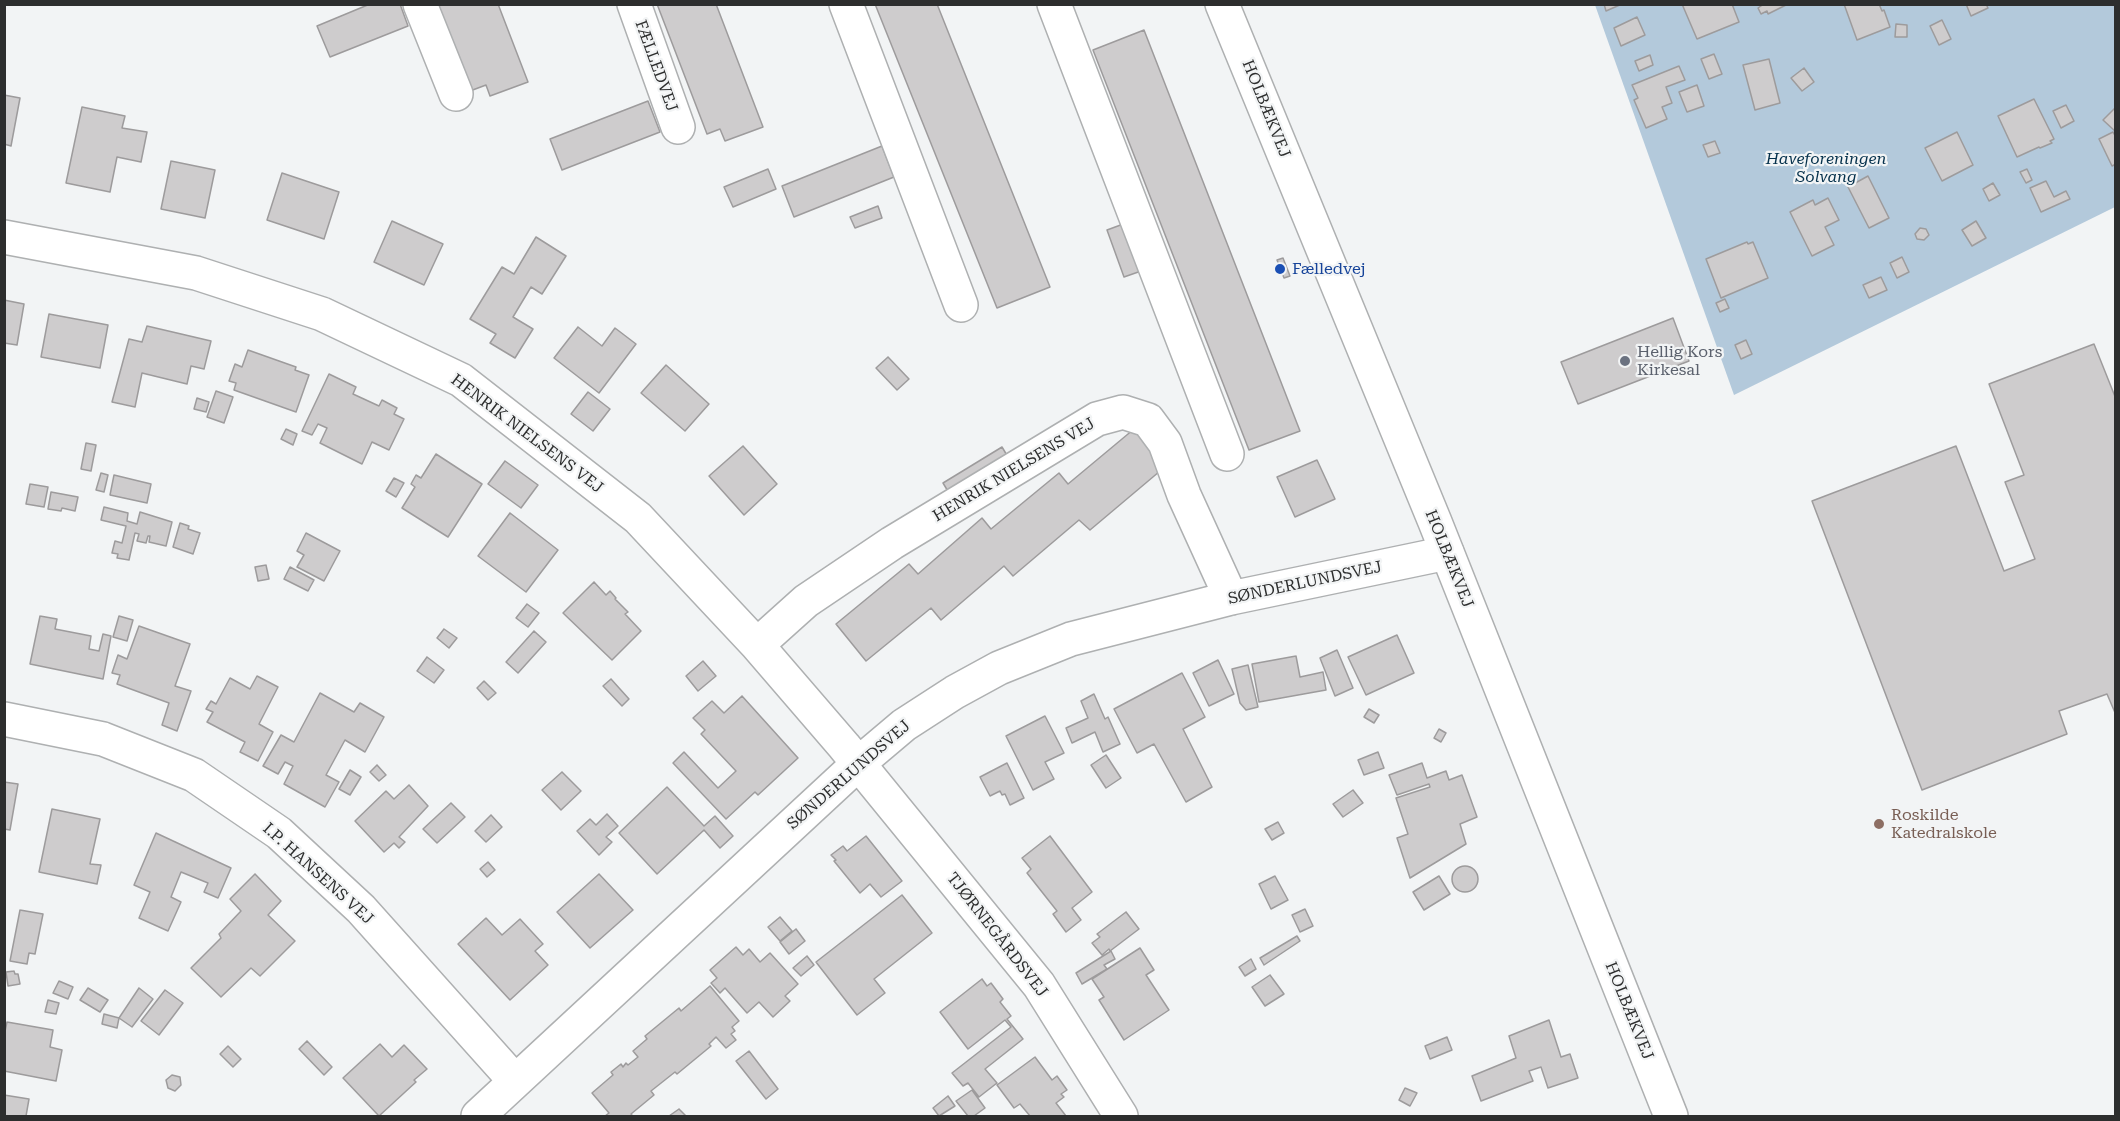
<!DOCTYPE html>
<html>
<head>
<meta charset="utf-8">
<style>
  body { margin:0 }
  #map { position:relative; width:2120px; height:1121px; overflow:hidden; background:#f2f4f5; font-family:"Roboto Serif",serif }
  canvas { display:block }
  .frame { position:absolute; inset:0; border:6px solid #2d2e2e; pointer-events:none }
</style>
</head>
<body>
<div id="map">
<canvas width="2120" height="1121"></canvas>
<div class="frame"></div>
</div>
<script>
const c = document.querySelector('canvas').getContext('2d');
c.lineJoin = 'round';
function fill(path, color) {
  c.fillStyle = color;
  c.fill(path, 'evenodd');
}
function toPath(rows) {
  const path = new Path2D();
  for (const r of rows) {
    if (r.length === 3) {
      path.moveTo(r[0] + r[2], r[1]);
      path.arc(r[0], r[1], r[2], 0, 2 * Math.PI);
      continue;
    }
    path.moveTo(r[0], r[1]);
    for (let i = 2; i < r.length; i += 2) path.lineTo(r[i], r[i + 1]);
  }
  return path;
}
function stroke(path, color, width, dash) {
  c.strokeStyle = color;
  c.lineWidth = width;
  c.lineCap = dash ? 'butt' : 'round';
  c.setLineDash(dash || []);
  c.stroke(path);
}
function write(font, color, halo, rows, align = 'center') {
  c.font = font + ' "Roboto Serif",serif';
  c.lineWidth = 4.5;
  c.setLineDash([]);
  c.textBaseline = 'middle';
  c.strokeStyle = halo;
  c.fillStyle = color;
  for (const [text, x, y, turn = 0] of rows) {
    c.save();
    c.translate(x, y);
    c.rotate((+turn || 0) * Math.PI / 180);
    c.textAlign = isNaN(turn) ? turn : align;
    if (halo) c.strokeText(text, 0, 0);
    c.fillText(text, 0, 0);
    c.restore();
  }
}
fill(toPath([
  [1595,5,2115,5,2115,207,1734,395]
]), '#b3c9db');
const building = toPath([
  [370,4,400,4,408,26,330,57,317,26,370,4],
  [437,4,498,4,528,82,490,96,486,85,470,91,437,4],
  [657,4,716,4,763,127,725,141,720,129,707,134,657,4],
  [875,4,937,4,1050,287,997,308,875,4],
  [1604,4,1622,4,1606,11,1604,4],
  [1682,4,1732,4,1739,22,1697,39,1682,4],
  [1788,4,1768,14,1767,11,1761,14,1758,8,1764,4,1788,4],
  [1844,4,1879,4,1882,11,1884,10,1890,27,1857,40,1844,4],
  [1966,4,1986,4,1988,8,1971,16,1966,4],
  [1637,17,1645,35,1621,46,1614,28,1637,17],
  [1942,20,1951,39,1939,45,1930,26,1942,20],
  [1896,24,1907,25,1907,37,1895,37,1896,24],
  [1144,30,1300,431,1249,450,1093,50,1144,30],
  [1714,54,1722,74,1709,79,1701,59,1714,54],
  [1650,55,1653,65,1639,71,1635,61,1650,55],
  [1769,59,1780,103,1755,110,1743,65,1769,59],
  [1679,66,1685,80,1666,87,1672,103,1662,107,1667,119,1646,128,1634,100,1638,98,1632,85,1679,66],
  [1804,68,1814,82,1802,91,1791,78,1804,68],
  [1697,85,1704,106,1687,112,1679,92,1697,85],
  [4,95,20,98,11,146,4,144,4,95],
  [2034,99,2054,139,2050,141,2052,143,2040,148,2039,147,2017,157,1998,116,2034,99],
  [648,101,660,132,562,170,550,139,648,101],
  [2066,105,2074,121,2061,128,2053,111,2066,105],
  [82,107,125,116,122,128,147,132,141,162,117,157,110,192,66,183,82,107],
  [2116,107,2116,132,2103,120,2116,107],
  [1957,132,1973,165,1942,181,1925,148,1957,132],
  [2113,132,2116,137,2116,164,2112,166,2099,139,2113,132],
  [1715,141,1720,153,1708,157,1703,145,1715,141],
  [882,146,894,177,794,217,782,186,882,146],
  [171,161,215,170,205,218,161,209,171,161],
  [768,169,776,189,733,207,724,187,768,169],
  [2027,169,2032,180,2026,183,2020,172,2027,169],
  [282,173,339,192,324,239,267,220,282,173],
  [1868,176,1889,218,1869,228,1848,187,1868,176],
  [2046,181,2054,197,2066,191,2070,199,2041,212,2030,188,2046,181],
  [1993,183,2000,195,1989,201,1983,189,1993,183],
  [1828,198,1839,220,1825,227,1834,245,1812,256,1790,212,1813,200,1815,205,1828,198],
  [878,206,882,218,855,228,850,217,878,206],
  [392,221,443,244,424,285,374,262,392,221],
  [1976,221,1986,238,1972,246,1962,230,1976,221],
  [1126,223,1144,270,1124,277,1107,230,1126,223],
  [1920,228,1926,229,1929,235,1924,240,1917,239,1915,234,1920,228],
  [536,237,566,256,542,294,531,287,513,317,533,329,515,358,490,343,496,334,470,319,502,267,514,274,536,237],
  [1747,242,1748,244,1753,242,1768,278,1721,298,1706,259,1747,242],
  [1902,257,1909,272,1897,278,1890,263,1902,257],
  [1283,258,1290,276,1284,278,1277,260,1283,258],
  [1881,277,1887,290,1869,298,1863,285,1881,277],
  [1725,299,1729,308,1720,312,1716,303,1725,299],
  [4,300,24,304,17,345,4,343,4,300],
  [49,314,108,325,100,368,41,357,49,314],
  [1673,318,1689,361,1578,404,1561,362,1673,318],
  [147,326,211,341,204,369,191,366,187,384,142,373,135,407,112,402,129,339,142,342,147,326],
  [578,327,602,346,615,328,636,344,599,393,554,358,578,327],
  [1746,340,1752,354,1741,359,1735,345,1746,340],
  [2094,344,2116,399,2116,715,2107,694,2059,711,2067,734,1922,790,1812,501,1956,446,2004,571,2035,559,2005,482,2024,475,1989,384,2094,344],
  [248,350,296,367,295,370,309,375,296,412,234,390,236,383,229,381,235,364,242,367,248,350],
  [888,357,909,379,897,390,876,368,888,357],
  [666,365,709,404,685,431,641,393,666,365],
  [329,374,356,387,353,394,379,406,382,400,397,408,394,414,404,419,389,450,372,442,362,464,320,443,327,428,318,424,312,435,302,431,329,374],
  [216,391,233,397,224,423,207,417,216,391],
  [588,392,610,409,593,431,571,414,588,392],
  [197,398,209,402,206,412,194,409,197,398],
  [286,429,297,434,293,445,281,439,286,429],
  [1134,429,1166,466,1090,530,1079,520,1013,576,1004,566,941,620,931,608,866,661,836,624,909,564,918,574,982,518,991,529,1059,473,1068,484,1134,429],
  [86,443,96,445,91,471,81,469,86,443],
  [743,446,777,484,744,515,709,476,743,446],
  [1002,447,1011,462,952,498,943,483,1002,447],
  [436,454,482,484,448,537,402,508,415,487,411,484,416,475,421,478,436,454],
  [1317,460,1335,499,1295,517,1277,477,1317,460],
  [505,461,538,485,521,508,488,484,505,461],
  [101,473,108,475,104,492,96,490,101,473],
  [114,475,151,484,147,503,110,495,114,475],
  [394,478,404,483,396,497,386,491,394,478],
  [30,484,48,487,44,507,26,504,30,484],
  [51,492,78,497,75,511,62,508,61,511,48,509,51,492],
  [104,507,128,513,127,521,137,524,140,512,172,522,166,546,149,542,150,536,148,536,146,543,137,541,139,534,135,533,129,560,117,558,118,554,112,553,115,541,122,543,126,526,101,520,104,507],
  [510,513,558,550,526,592,478,556,510,513],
  [180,523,189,526,188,529,200,533,193,554,173,547,180,523],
  [306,533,340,551,324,581,297,567,304,555,297,551,306,533],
  [266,565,269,579,258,581,255,567,266,565],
  [290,567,314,580,308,591,284,579,290,567],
  [594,582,606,595,610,591,616,598,615,599,628,612,625,614,641,631,612,660,563,613,594,582],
  [527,604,539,613,528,627,516,618,527,604],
  [40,616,57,619,55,629,91,636,89,649,99,651,103,634,111,636,103,679,30,664,40,616],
  [119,616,133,620,127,641,113,637,119,616],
  [139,626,190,644,175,686,191,691,177,731,162,725,169,703,117,684,120,675,112,673,118,655,127,659,139,626],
  [444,629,457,638,449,648,437,638,444,629],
  [534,631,546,642,518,673,506,662,534,631],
  [1397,635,1414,673,1366,695,1348,657,1397,635],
  [1337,650,1353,688,1335,696,1320,658,1337,650],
  [1296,656,1300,677,1323,672,1326,690,1259,702,1252,664,1296,656],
  [427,657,444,670,434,683,417,671,427,657],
  [1218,660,1234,694,1209,706,1193,673,1218,660],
  [703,661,716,676,698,691,686,676,703,661],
  [1248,665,1258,707,1246,710,1240,703,1232,669,1248,665],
  [1182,673,1205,717,1183,729,1212,787,1186,802,1154,744,1137,753,1114,709,1182,673],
  [257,676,278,687,259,724,273,732,258,761,240,752,245,742,207,722,213,712,206,709,211,701,216,704,230,678,250,689,257,676],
  [611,679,629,699,622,706,603,686,611,679],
  [484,681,496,693,488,700,477,688,484,681],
  [320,693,354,712,360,703,384,717,365,752,345,740,326,775,339,782,325,807,284,784,293,766,285,762,278,774,263,766,281,735,294,742,320,693],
  [1094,694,1105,719,1108,717,1120,744,1103,752,1095,732,1072,743,1066,728,1088,718,1081,701,1094,694],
  [742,696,798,758,758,795,755,792,726,819,673,763,684,752,718,788,736,771,701,734,705,730,693,718,712,701,724,713,742,696],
  [1369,709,1379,715,1374,723,1364,717,1369,709],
  [1045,716,1064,753,1045,762,1054,779,1033,790,1006,736,1045,716],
  [1439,729,1446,733,1441,742,1434,738,1439,729],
  [1378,752,1384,768,1364,775,1358,760,1378,752],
  [1106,755,1121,778,1106,788,1091,765,1106,755],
  [1007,763,1024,798,1010,805,1005,794,1002,795,1000,791,990,796,980,777,1007,763],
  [1422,763,1427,778,1446,771,1449,780,1462,775,1477,817,1460,824,1466,844,1410,878,1397,838,1408,834,1396,798,1430,787,1429,784,1397,795,1389,775,1422,763],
  [377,765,386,775,379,781,370,772,377,765],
  [350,770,361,777,350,795,339,789,350,770],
  [562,772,581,791,561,810,542,790,562,772],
  [4,782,18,784,10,830,4,829,4,782],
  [409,785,428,806,399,837,405,842,399,848,394,843,384,852,355,821,386,791,394,799,409,785],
  [667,787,704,826,715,816,733,836,720,848,704,830,657,874,619,833,667,787],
  [1353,790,1363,803,1343,817,1333,804,1353,790],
  [451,803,465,817,437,843,423,829,451,803],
  [52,809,100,819,90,864,101,865,97,884,39,872,52,809],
  [607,814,618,826,606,837,612,842,599,855,577,831,590,819,596,825,607,814],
  [491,815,502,827,486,842,475,831,491,815],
  [1278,822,1284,833,1272,840,1265,829,1278,822],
  [156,833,231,868,218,898,204,892,208,883,181,872,171,897,181,902,168,931,139,918,150,892,134,885,156,833],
  [866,836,902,881,881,897,870,884,860,893,834,861,836,860,831,855,843,846,847,851,866,836],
  [1050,836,1092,892,1072,908,1081,920,1066,932,1053,914,1057,911,1027,873,1031,869,1022,858,1050,836],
  [488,862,495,870,487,877,480,869,488,862],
  [1465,879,13],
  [255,874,281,901,268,915,295,941,260,976,251,968,221,997,191,968,221,938,219,934,241,911,230,899,255,874],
  [599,874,633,910,590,948,557,912,599,874],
  [1275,876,1288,900,1271,909,1259,884,1275,876],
  [1439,876,1450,894,1424,910,1413,892,1439,876],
  [902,895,932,933,874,979,885,993,857,1015,816,962,902,895],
  [1305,909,1313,926,1300,932,1292,915,1305,909],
  [20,910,43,914,35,954,29,953,27,964,10,961,20,910],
  [1126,912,1139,929,1110,951,1109,949,1102,955,1092,943,1100,937,1097,934,1126,912],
  [780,917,792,931,780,941,768,927,780,917],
  [486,918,502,935,520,919,543,944,535,951,548,965,510,1000,458,944,486,918],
  [796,929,805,941,789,954,780,942,796,929],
  [1297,936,1300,941,1264,965,1260,958,1297,936],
  [736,947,743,955,749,949,760,962,770,953,798,984,785,996,790,1001,773,1017,759,1002,747,1013,725,988,720,993,711,983,717,978,710,970,736,947],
  [1140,948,1154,970,1146,975,1169,1010,1124,1040,1099,1000,1104,997,1092,979,1140,948],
  [1111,951,1115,959,1104,965,1107,969,1082,984,1076,973,1111,951],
  [807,956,814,965,801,976,793,968,807,956],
  [1251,959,1256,969,1245,976,1239,967,1251,959],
  [14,971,15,974,18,974,20,984,8,986,6,972,14,971],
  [1270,975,1284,994,1265,1006,1252,987,1270,975],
  [982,979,987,986,991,983,1003,999,1000,1002,1011,1016,1007,1019,1023,1039,985,1069,997,1083,979,1097,968,1083,963,1086,952,1073,1011,1027,1005,1020,968,1049,940,1012,982,979],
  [59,981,73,987,68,999,53,993,59,981],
  [710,986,739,1021,732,1027,735,1031,731,1034,736,1040,726,1048,716,1037,709,1044,711,1046,677,1074,675,1072,651,1091,654,1095,631,1114,633,1116,605,1116,609,1113,592,1093,613,1075,611,1072,621,1064,623,1067,626,1063,628,1065,638,1057,633,1051,647,1039,645,1036,679,1008,681,1011,710,986],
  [88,988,108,1000,100,1012,80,1000,88,988],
  [139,988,153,999,132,1027,119,1018,139,988],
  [165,990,183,1003,159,1035,141,1021,165,990],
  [48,1000,59,1003,56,1014,45,1012,48,1000],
  [104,1014,119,1018,117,1028,102,1024,104,1014],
  [1549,1020,1561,1057,1570,1054,1578,1078,1548,1088,1541,1067,1529,1071,1533,1081,1481,1101,1472,1076,1516,1058,1509,1036,1549,1020],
  [7,1022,53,1030,50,1047,62,1050,56,1081,4,1071,4,1036,7,1022],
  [1447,1037,1452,1050,1430,1059,1425,1046,1447,1037],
  [307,1041,332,1067,324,1075,299,1049,307,1041],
  [380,1044,392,1057,404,1045,427,1069,414,1080,416,1082,379,1116,343,1078,380,1044],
  [228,1046,241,1059,233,1067,220,1054,228,1046],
  [749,1051,778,1089,766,1099,736,1061,749,1051],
  [1035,1057,1052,1080,1057,1076,1067,1090,1061,1094,1064,1097,1056,1103,1066,1116,1030,1116,1020,1104,1014,1108,997,1085,1035,1057],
  [172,1075,180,1077,181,1085,175,1091,168,1088,166,1080,172,1075],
  [1405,1088,1417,1093,1410,1106,1399,1100,1405,1088],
  [972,1090,985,1108,974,1116,968,1116,956,1101,972,1090],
  [4,1095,29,1099,26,1116,4,1116,4,1095],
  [948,1096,955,1106,939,1116,933,1108,948,1096],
  [679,1109,686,1116,669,1116,679,1109]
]);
fill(building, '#cecccd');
stroke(building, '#9d9b9c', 1.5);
const minor = toPath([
  [420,4,456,94],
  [634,4,678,127],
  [846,4,961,305],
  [1054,4,1227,454],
  [4,237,196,273,322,314,461,380,638,518,757,645,844,746,1039,985,1121,1116],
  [757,645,806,601,892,543,1097,419,1123,412,1148,420,1165,443,1184,495,1231,598],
  [4,719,103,739,194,775,279,833,361,909,515,1081],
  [478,1116,859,763,904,725,955,692,999,668,1071,639,1231,598,1447,553]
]);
const tertiary = toPath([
  [1222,4,1435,522,1671,1116]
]);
stroke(minor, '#aeb0b1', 36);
stroke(tertiary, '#aeb0b1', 36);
stroke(minor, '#fff', 33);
stroke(tertiary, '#fff', 33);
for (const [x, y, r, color] of [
  [1280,269,6,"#1a4fb4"],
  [1625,361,6,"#6b7280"],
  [1879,824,6,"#8d6e63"]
]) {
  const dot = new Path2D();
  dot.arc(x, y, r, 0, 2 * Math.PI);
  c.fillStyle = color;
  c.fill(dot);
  stroke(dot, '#f2f4f5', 2);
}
write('16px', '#2d2e2e', '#f2f4f5', [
  ["FÆLLEDVEJ",656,66,70],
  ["HOLBÆKVEJ",1266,109,68],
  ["HENRIK NIELSENS VEJ",527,434,37],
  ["HENRIK NIELSENS VEJ",1014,470,-31],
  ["HOLBÆKVEJ",1449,559,68],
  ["SØNDERLUNDSVEJ",1305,583,-12],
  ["SØNDERLUNDSVEJ",849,775,-41],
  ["I.P. HANSENS VEJ",318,874,42],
  ["TJØRNEGÅRDSVEJ",997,935,52],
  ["HOLBÆKVEJ",1629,1011,68]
]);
write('italic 16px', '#05314c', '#f2f4f5', [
  ["Haveforeningen",1826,159],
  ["Solvang",1826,177]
]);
write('16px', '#164399', '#f2f4f5', [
  ["Fælledvej",1292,269]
], 'left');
write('16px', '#5b616d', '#f2f4f5', [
  ["Hellig Kors",1637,352],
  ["Kirkesal",1637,370]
], 'left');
write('16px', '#785e54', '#f2f4f5', [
  ["Roskilde",1891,815],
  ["Katedralskole",1891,833]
], 'left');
</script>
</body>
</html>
